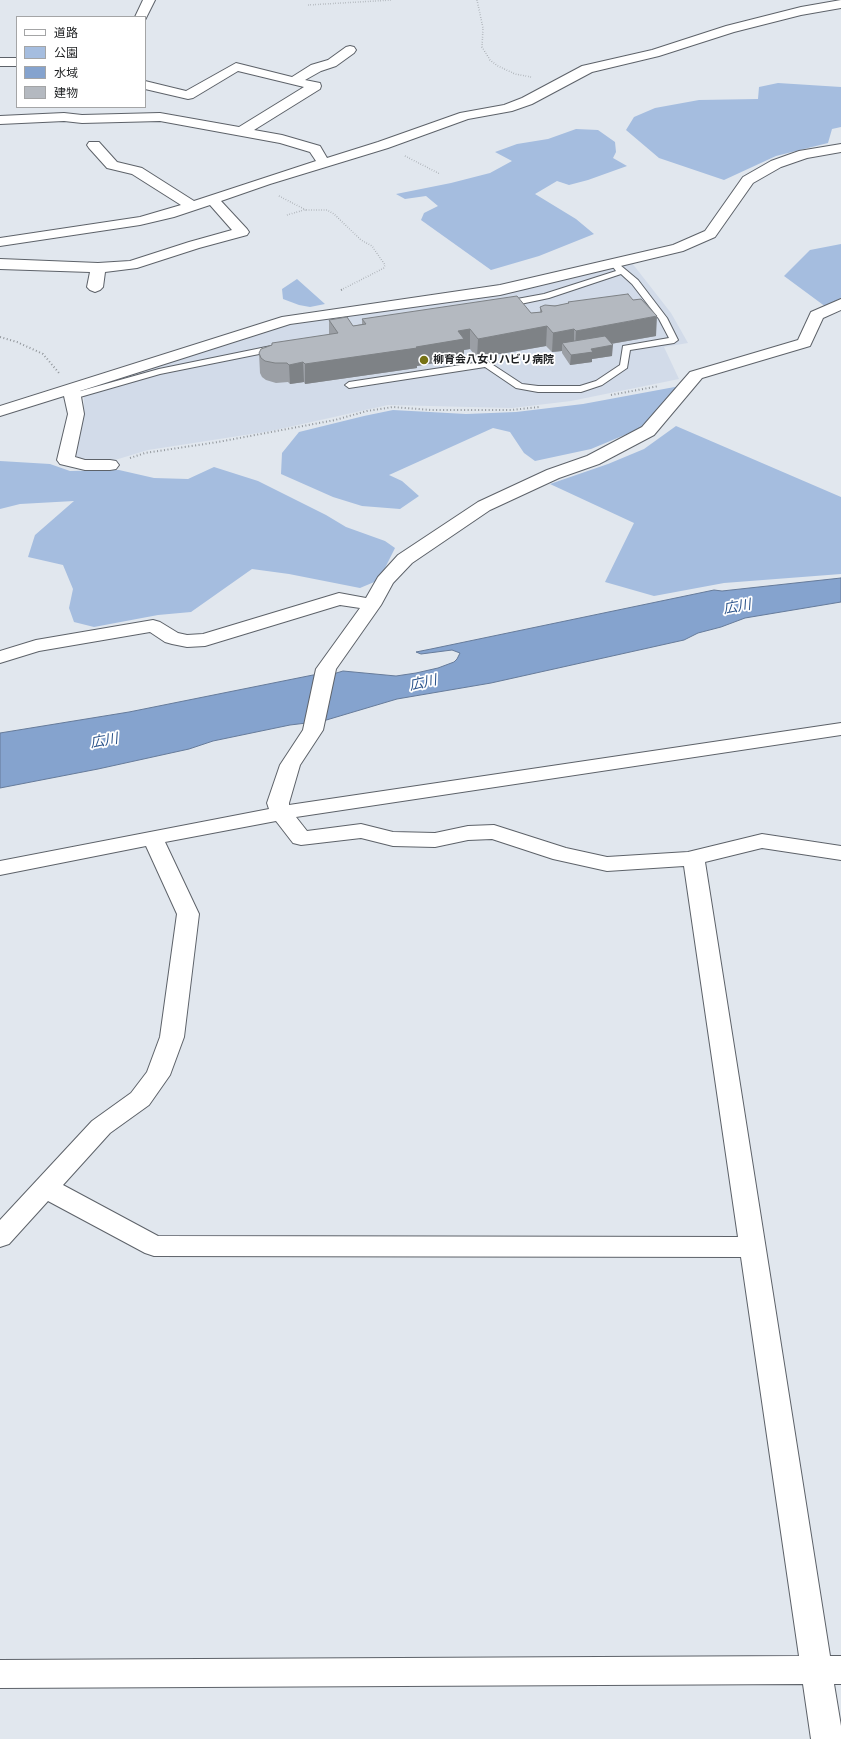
<!DOCTYPE html>
<html>
<head>
<meta charset="utf-8">
<style>
  body { margin:0 }
  #map { position:relative; width:841px; height:1739px; overflow:hidden; background:#e1e7ee; font-family:Literata,"Noto Sans JP",serif }
  canvas { display:block }
  .legend { position:absolute; left:16px; top:16px; width:130px; height:92px; box-sizing:border-box; background:#fff; border:1px solid #a4a5a6; margin:0; padding:5px 7px; list-style:none; font-size:12px; color:#1c1e20 }
  .legend li { display:flex; align-items:center; gap:8px; height:20px }
  .legend b { width:20px; border:1px solid #a4a5a6 }
</style>
</head>
<body>
<div id="map">
<canvas width="841" height="1739"></canvas>
<ul class="legend">
<li><b style="height:5px;background:#fff"></b>道路</li>
<li><b style="height:11px;background:#a5bddf"></b>公園</li>
<li><b style="height:11px;background:#85a3ce"></b>水域</li>
<li><b style="height:11px;background:#b4b9c0"></b>建物</li>
</ul>
</div>
<script>
const c = document.querySelector('canvas').getContext('2d');
c.lineJoin = 'round';
function fill(path, color) {
  c.fillStyle = color;
  c.fill(path, 'evenodd');
}
function toPath(rows) {
  const path = new Path2D();
  for (const r of rows) {
    path.moveTo(r[0], r[1]);
    for (let i = 2; i < r.length; i += 2) path.lineTo(r[i], r[i + 1]);
  }
  return path;
}
function stroke(path, color, width, dash) {
  c.strokeStyle = color;
  c.lineWidth = width;
  c.lineCap = dash ? 'butt' : 'round';
  c.setLineDash(dash || []);
  c.stroke(path);
}
function write(font, color, halo, rows, align = 'center') {
  c.font = font + ' Literata,"Noto Sans JP",serif';
  c.lineWidth = 3.5;
  c.setLineDash([]);
  c.textBaseline = 'middle';
  c.strokeStyle = halo;
  c.fillStyle = color;
  for (const [text, x, y, turn = 0] of rows) {
    c.save();
    c.translate(x, y);
    c.rotate((+turn || 0) * Math.PI / 180);
    c.textAlign = isNaN(turn) ? turn : align;
    if (halo) c.strokeText(text, 0, 0);
    c.fillText(text, 0, 0);
    c.restore();
  }
}
fill(toPath([
  [632,263,671,313,688,343,664,347,679,379,571,401,512,408,388,405,271,431,148,450,105,463,92,463,72,457,84,416,84,390,279,327,322,319,509,293]
]), '#d2dbe9');
fill(toPath([
  [778,83,841,87,841,127,832,129,828,143,776,156,724,180,659,158,626,130,634,117,655,108,699,100,758,99,759,87],
  [576,129,598,130,615,142,616,152,613,158,627,166,588,180,569,185,557,181,535,194,576,219,594,234,539,256,491,270,421,220,424,213,438,206,426,196,405,199,396,194,451,183,490,173,512,161,495,152,517,144,548,139],
  [841,244,841,298,826,307,784,276,810,250],
  [297,279,325,304,310,307,299,305,283,299,282,289],
  [680,386,665,405,639,429,591,449,535,461,524,453,510,432,493,428,389,475,402,481,419,496,400,509,362,506,333,497,281,474,282,453,299,432,364,416,393,410,466,414,516,412,583,404],
  [676,426,841,497,841,574,724,583,654,596,605,582,634,523,550,484,608,464,644,449],
  [0,461,50,464,70,471,119,470,154,478,188,479,214,467,258,481,326,515,346,527,385,541,395,548,379,580,360,588,289,574,252,569,191,612,158,615,94,627,74,622,69,608,73,589,63,565,28,557,35,535,74,501,20,504,0,509]
]), '#a5bddf');
const water = toPath([
  [841,578,841,602,745,618,721,627,698,633,684,640,491,683,397,699,323,721,290,725,213,741,189,749,98,769,0,788,0,733,129,712,313,675,333,674,343,671,396,676,416,673,438,668,454,662,457,659,460,653,452,650,421,654,416,652,431,649,714,590,722,591,841,578]
]);
fill(water, '#85a3ce');
stroke(water, '#667b9a', 1);
const lane = toPath([
  [614,265,620,265,638,280,667,318,678,340,674,343,630,350,627,368,602,385,581,392,538,392,516,388,485,367,349,388,345,385,349,382,487,361,522,384,538,386,580,386,596,381,620,365,623,346,669,338,659,319,632,284,621,274,549,298,506,307,502,304,506,301,544,294,616,271,613,267,614,265],
  [276,345,280,348,279,350,160,374,73,399,68,396,70,394,159,369,276,345]
]);
const street = toPath([
  [143,0,155,0,145,20,145,17,135,17,143,0],
  [841,0,841,8,801,15,734,32,659,56,592,72,532,104,512,111,468,119,388,148,270,184,221,201,247,229,249,232,247,235,199,248,137,268,105,272,103,287,100,290,95,292,90,290,87,287,90,272,0,269,0,259,98,263,130,261,189,242,232,230,210,205,174,217,140,225,0,246,0,238,140,217,181,205,132,174,107,168,89,148,87,145,89,142,99,142,117,162,142,168,194,201,316,161,310,152,280,143,160,121,82,123,64,121,0,124,0,116,64,113,82,115,160,113,239,127,304,87,238,71,193,98,188,99,145,89,145,81,186,91,236,63,292,77,311,65,328,60,346,47,350,46,354,47,356,50,354,53,336,66,321,71,305,80,320,83,321,86,320,89,254,130,282,135,320,146,327,158,378,142,460,113,504,105,522,98,582,66,652,50,726,26,801,7,841,0],
  [0,58,17,58,17,66,0,66,0,58],
  [841,144,841,152,807,158,781,167,753,183,715,237,683,251,500,295,290,324,80,391,84,414,75,457,85,460,110,460,116,461,119,465,116,469,110,470,85,470,60,464,57,460,68,414,64,396,0,416,0,406,282,317,500,285,673,245,705,231,743,177,771,161,799,151,841,144],
  [841,299,841,310,823,318,810,346,702,378,654,435,599,464,559,478,490,510,412,563,393,583,381,605,336,669,323,730,300,765,289,803,289,805,841,723,841,735,296,817,307,831,361,824,393,832,435,833,468,826,494,825,566,848,607,857,688,852,762,834,841,846,841,860,762,848,705,862,830,1656,841,1656,841,1684,834,1684,841,1726,841,1739,811,1739,803,1684,0,1688,0,1660,799,1656,741,1257,154,1256,145,1253,48,1201,9,1244,0,1247,0,1220,92,1121,131,1093,147,1072,160,1037,177,914,146,846,0,875,0,861,269,809,267,803,280,765,303,730,316,669,360,608,340,605,205,646,187,647,172,644,165,642,150,632,39,651,0,663,0,651,36,640,153,620,160,622,178,633,187,635,203,634,339,593,366,598,378,577,398,555,478,502,547,470,587,456,642,427,690,372,798,340,811,312,841,299],
  [276,821,293,843,301,845,361,838,393,846,435,847,468,840,492,839,553,859,607,871,684,866,738,1237,158,1236,63,1185,110,1133,149,1105,170,1075,184,1037,199,914,165,842,276,821]
]);
stroke(lane, '#5d6269', 2);
stroke(street, '#5d6269', 2);
stroke(toPath([
  [477,0,483,28,482,47,490,60,498,66,515,74,531,77],
  [308,5,392,0],
  [405,156,440,174],
  [279,196,306,210],
  [287,215,304,210,327,210,334,214,361,240,372,246,385,265,384,268,341,290]
]), '#92979c', 1.5, [0.5, 2]);
stroke(toPath([
  [341,290,343,289],
  [0,337,17,342,43,354,59,373],
  [611,395,659,386],
  [130,458,145,453,218,442,335,420,367,411,393,407,431,410,511,410,539,407]
]), '#92979c', 2, [1, 2.5]);
fill(lane, '#fff');
fill(street, '#fff');
fill(toPath([
  [568,302,656,336,611,344,612,356,592,359,592,362,570,365,562,353,562,351,552,352,546,346,477,358,470,349,464,350,464,358,417,366,417,368,305,384,304,382,290,384,288,382,276,383,266,380,262,377,260,373,259,353,329,335,329,320,353,326,362,324,362,319,531,313,540,312,540,307,568,304]
]), '#9b9fa5');
fill(toPath([
  [657,316,656,336,575,350,576,331],
  [547,326,546,346,477,358,478,339],
  [470,329,470,349,464,350,464,358,417,366,417,368,305,384,305,364,416,347,458,331],
  [574,329,574,349,562,343,562,351,552,352,553,333],
  [613,345,612,356,592,359,592,362,570,365,571,355,591,349],
  [303,362,304,382,290,384,289,365]
]), '#7e8286');
const building = toPath([
  [628,294,633,300,641,299,657,316,576,331,574,329,553,333,547,326,478,339,470,329,458,331,464,339,416,347,417,348,305,364,303,362,289,365,287,363,275,363,265,361,261,358,259,353,261,349,272,345,272,343,338,333,329,320,347,317,353,326,366,324,362,319,517,296,531,313,542,312,540,307,545,305,555,306,569,303,568,302,628,294],
  [605,336,613,345,591,349,593,352,571,355,562,343,605,336]
]);
fill(building, '#b4b9c0');
stroke(building, '#7e8286', 1);
for (const [x, y, r, color] of [
  [424,360,5,"#767215"]
]) {
  const dot = new Path2D();
  dot.arc(x, y, r, 0, 2 * Math.PI);
  c.fillStyle = color;
  c.fill(dot);
  stroke(dot, '#fff', 1.5);
}
write('bold 11px', '#1c1e20', '#fff', [
  ["柳育会八女リハビリ病院",433,360]
], 'left');
write('italic 14px', '#2c548b', '#fff', [
  ["広川",737,607,-10],
  ["広川",423,683,-12],
  ["広川",104,741,-10]
]);
</script>
</body>
</html>
